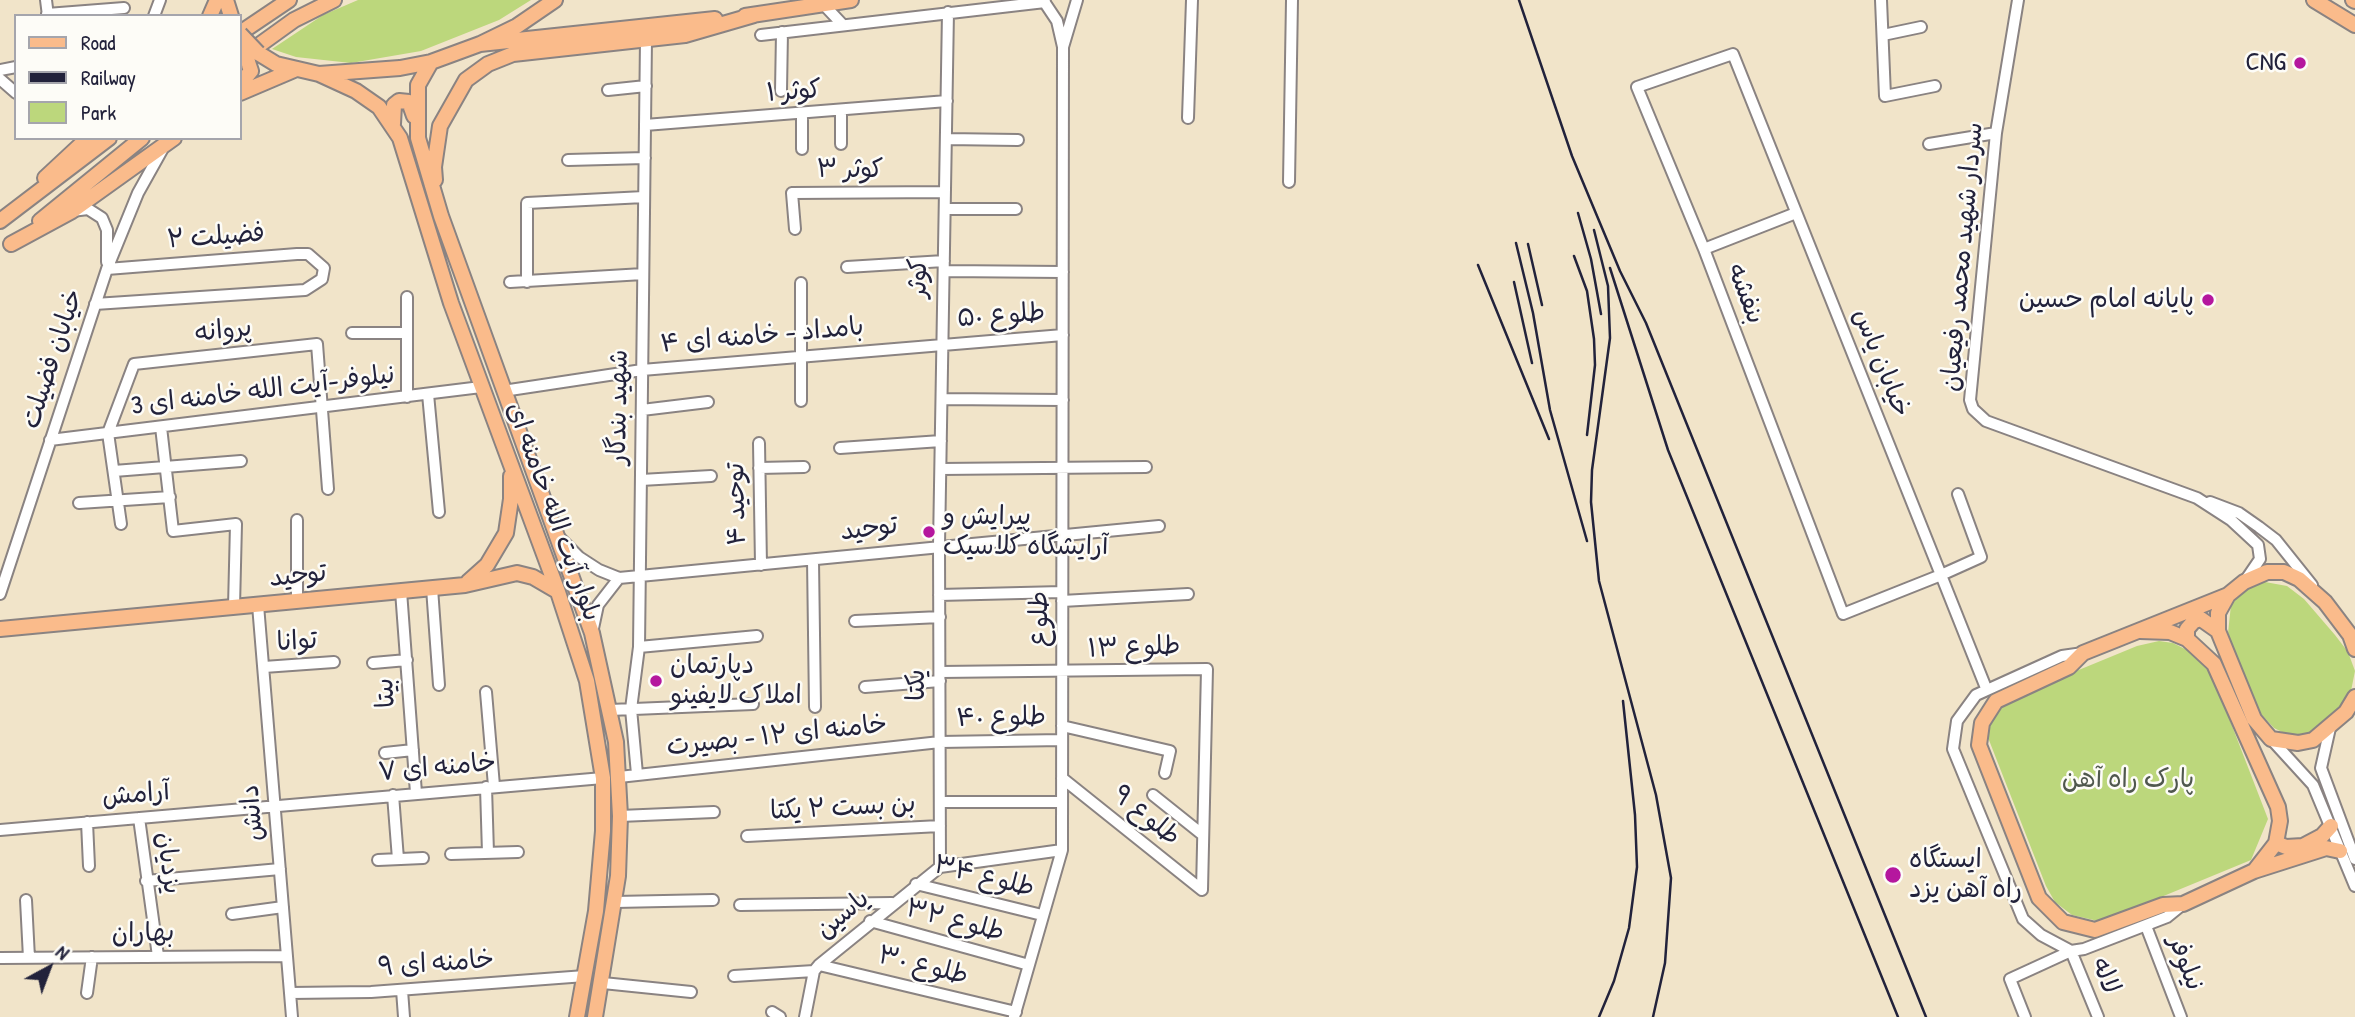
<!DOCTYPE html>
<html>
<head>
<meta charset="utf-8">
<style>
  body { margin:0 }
  #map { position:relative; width:2355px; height:1017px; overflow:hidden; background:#f1e4c9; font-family:"Patrick Hand",sans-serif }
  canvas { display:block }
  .legend { position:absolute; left:14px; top:14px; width:228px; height:126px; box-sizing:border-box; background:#fdfcf7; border:2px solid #a5a5ac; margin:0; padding:9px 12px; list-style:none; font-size:21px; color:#22223b }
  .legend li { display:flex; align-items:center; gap:14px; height:35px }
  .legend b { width:35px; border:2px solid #a5a5ac }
  .north { position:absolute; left:14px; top:933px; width:70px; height:70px; -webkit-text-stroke:5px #fdfcf7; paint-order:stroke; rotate:41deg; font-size:19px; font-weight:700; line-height:28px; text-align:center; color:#22223b }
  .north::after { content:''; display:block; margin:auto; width:24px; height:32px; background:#22223b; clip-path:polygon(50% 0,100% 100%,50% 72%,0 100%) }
</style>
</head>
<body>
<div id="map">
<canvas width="2355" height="1017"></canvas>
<ul class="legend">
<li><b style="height:9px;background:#fabb8b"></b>Road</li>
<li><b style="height:9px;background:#22223b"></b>Railway</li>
<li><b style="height:19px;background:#bcd77c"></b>Park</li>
</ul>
<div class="north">N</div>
</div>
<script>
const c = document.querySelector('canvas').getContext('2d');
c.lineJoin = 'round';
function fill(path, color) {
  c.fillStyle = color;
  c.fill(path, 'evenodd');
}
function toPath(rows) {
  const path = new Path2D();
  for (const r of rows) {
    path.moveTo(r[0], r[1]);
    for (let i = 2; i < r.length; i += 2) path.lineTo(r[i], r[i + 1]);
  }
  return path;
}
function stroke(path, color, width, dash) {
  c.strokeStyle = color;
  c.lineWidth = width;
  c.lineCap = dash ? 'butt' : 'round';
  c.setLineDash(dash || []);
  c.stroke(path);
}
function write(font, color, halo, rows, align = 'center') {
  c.font = font + ' "Patrick Hand","Playpen Sans Arabic",sans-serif';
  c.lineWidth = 5;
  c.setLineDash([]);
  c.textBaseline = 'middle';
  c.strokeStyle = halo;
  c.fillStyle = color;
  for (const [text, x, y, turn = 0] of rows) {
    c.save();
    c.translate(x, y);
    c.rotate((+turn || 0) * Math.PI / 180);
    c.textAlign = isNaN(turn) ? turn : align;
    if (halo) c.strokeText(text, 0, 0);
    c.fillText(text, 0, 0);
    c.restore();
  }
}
fill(toPath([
  [358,0,531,0,499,20,421,51,351,63,296,57,272,49,323,15],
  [2265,582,2287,586,2304,599,2335,635,2348,652,2355,671,2351,691,2336,713,2313,734,2292,737,2274,728,2261,714,2238,665,2228,633,2231,605,2244,590],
  [2159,641,2173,643,2201,657,2212,674,2268,819,2251,860,2115,916,2098,921,2072,915,2055,902,2046,886,1987,735,1991,719,2002,703,2018,695,2137,646]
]), '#bcd77c');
const minor = toPath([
  [46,0,48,16],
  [1043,0,1057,21,1063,47,1077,0],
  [1881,0,1885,96,1935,86],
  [2018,0,1996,133,1970,400,1973,409,1986,421,2197,498,2231,520,2258,545,2260,559,2245,581],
  [825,6,842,24],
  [47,14,124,8],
  [154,16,160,0],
  [761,35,1045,2],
  [1883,35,1921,27],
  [0,70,16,67],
  [0,79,16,93],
  [608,90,646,86],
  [781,91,782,32],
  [802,114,802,149],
  [1188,118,1192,0],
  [645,125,947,101],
  [946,139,1018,140],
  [841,144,841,111],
  [1929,144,1996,133],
  [568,160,645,158],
  [1289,182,1292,0],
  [945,209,1016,209],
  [72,211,88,209,102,218,107,230,107,262],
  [795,229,792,193,945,192],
  [1704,249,1796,213],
  [847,267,944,261],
  [944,271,1063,272],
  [510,282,643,274],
  [527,282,527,203,644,197],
  [801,283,801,401],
  [95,304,305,290,322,279,324,268,308,254,297,254,107,269],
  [352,333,407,333],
  [503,391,642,370,1063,335],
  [428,394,439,512],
  [407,397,407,297],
  [942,399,1063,400],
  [642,410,708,402],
  [161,427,173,531,236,524,234,607],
  [50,440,481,387],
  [759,443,761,565],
  [840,448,941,441],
  [759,468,804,467],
  [941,469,1146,467],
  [114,471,241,461],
  [641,480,711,476],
  [1958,494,1981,557,1941,575,1843,614,1704,249,1637,87,1733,54,1941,575,1986,688],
  [2210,502,2239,513,2259,527,2276,540,2312,585],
  [79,503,170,497],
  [297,520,297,601],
  [121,524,108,433,134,364,317,344,328,489],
  [559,537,579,557,599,570,619,578],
  [813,560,815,707],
  [432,588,439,685],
  [401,591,416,793],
  [0,594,107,269,138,193,162,150],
  [939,595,1062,592],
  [1062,601,1188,594],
  [258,605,292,1017],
  [855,621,940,617],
  [592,633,598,605,619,578,1159,526],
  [639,647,757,636],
  [2083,653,2062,656,1976,695,1957,721,1953,749,2023,919,2041,935,2071,951,2084,949,2167,917,2183,904],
  [373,663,407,660],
  [264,667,334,662],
  [940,672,1207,669,1202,890],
  [865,687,940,681],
  [486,692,494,786],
  [610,710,753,704],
  [1062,726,1170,751,1165,773],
  [2330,728,2321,768,2355,859],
  [2271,739,2313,785,2355,886],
  [385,753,413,750],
  [637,774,631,709,639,647,646,39],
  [619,777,940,742,1062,740],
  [1062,778,1202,890],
  [486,787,488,853],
  [393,795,398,859],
  [1153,795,1203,835],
  [940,802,1062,802],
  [620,816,714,812],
  [139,818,158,956],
  [87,822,89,866],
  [0,830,603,778],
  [747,836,940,826],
  [451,854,518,852],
  [378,860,423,858],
  [940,867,939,545,948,12],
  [146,881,280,869],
  [916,884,1042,915],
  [26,900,29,958],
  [615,902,713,900],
  [740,905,892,903],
  [232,914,283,907],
  [870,921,1029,965],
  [2146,926,2181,1017],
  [0,958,287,956],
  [819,965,1016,1012],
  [734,976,814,971],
  [603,983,691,992],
  [402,990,404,1017],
  [87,993,92,957],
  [290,993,371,992,585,976],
  [772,1012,780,1017],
  [805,1017,814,971,819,965,940,867,1062,850],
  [1014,1017,1062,850,1063,47],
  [2025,1017,2010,979,2071,951,2098,1017]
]);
const major = toPath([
  [226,0,231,16],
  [2314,0,2355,25],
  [2353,0,2355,1],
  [210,16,217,0],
  [745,16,851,0],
  [240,33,289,0],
  [480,44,715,19],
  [258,53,276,64,319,74,400,68,431,62,480,44,517,26,555,0],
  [244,56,294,20,334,0],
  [431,62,418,85,418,138,441,216,592,633,616,742,620,816,618,876,595,1017],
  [319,74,356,91,379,107,400,138,451,303,558,592,587,681,603,778,603,831,596,911,577,1017],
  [240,84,251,71,248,62],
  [240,93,294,70],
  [393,124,394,105,399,101,409,102,414,116],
  [45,178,88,138],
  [435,180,434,167,440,126,466,80,488,64,513,54,685,35,754,15],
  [0,221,109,138],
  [40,221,142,138],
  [11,244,72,211,174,138],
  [468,582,487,565,506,533,511,499,511,476],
  [2228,595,2083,653,2069,667,1996,701,1982,723,1979,745,2039,898,2063,922,2095,930,2163,905,2183,904,2254,871,2326,848,2340,851],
  [0,629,465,585,517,573,533,577,557,591],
  [2140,631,2170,632,2187,639],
  [2218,631,2201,619,2194,621,2187,629,2187,639,2214,664,2278,807,2280,821,2276,843,2255,870],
  [2355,649,2350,635,2325,602,2299,579,2284,572,2267,572,2244,582,2228,595,2218,613,2218,631,2254,719,2271,739,2298,743,2313,740,2346,712,2355,697],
  [2276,843,2286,847,2303,846,2322,836,2331,826]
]);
stroke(minor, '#8a8382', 14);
stroke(major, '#8a8382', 18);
stroke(minor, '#fff', 10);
stroke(major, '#fabb8b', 14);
stroke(toPath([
  [1519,0,1572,156,1620,271,1646,323,1926,1017],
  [1578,213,1591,259,1601,314],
  [1594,230,1608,286,1610,338,1592,470,1591,502,1599,581,1656,795,1671,878,1665,963,1653,1017],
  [1516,243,1533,313,1550,410,1587,541],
  [1528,244,1542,305],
  [1574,256,1587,291,1594,339,1595,365,1587,435],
  [1478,265,1549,439],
  [1610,268,1668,450,1898,1017],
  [1514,282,1532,363],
  [1599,1017,1614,981,1629,928,1637,867,1635,815,1623,701]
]), '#22223b', 2.5);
const majorBridge = toPath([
  [240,34,258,53],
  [240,52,248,62]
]);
stroke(majorBridge, '#8a8382', 18, []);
stroke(majorBridge, '#fabb8b', 14);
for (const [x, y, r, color] of [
  [2300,63,7,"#b5179e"],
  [2208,300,7,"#b5179e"],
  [929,532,7,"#b5179e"],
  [656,681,7,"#b5179e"],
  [1893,875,9,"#b5179e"]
]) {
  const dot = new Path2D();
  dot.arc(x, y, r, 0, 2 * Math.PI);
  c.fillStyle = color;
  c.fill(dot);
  stroke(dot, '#fdfcf7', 2.5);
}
write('26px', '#22223b', '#fdfcf7', [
  ["CNG",2286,63,"right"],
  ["پایانه امام حسین",2194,300,"right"],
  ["پیرایش و",943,517],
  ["آرایشگاه کلاسیک",943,547],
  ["دپارتمان",670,666],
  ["املاک لایفینو",670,696],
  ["ایستگاه",1909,860],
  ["راه آهن یزد",1909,890]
], 'left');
write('26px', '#22223b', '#fdfcf7', [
  ["کوثر ۱",794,92,-4],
  ["کوثر ۳",850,170],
  ["فضیلت ۲",216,237,-4],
  ["سردار شهید محمد رفیعیان",1963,257,-85],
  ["کوثر",919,278,-89],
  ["بنفشه",1745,294,69],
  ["طلوع ۵۰",1001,316,-4],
  ["پروانه",223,331,-6],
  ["بامداد - خامنه ای ۴",762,336,-5],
  ["خیابان فضیلت",53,359,-72],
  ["خیابان یاس",1881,363,68],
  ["نیلوفر-آیت الله خامنه ای 3",263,391,-7],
  ["شهید بندگار",619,407,-89],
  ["توحید ۴",737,504,-91],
  ["بلوار آیت الله خامنه ای",553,512,70],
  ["توحید",869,529,-7],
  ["توحید",298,576,-6],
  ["طلوع",1040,619,-90],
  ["توانا",297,642,-4],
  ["طلوع ۱۳",1134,648,-2],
  ["یکتا",917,685,-90],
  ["بیتا",386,693,-94],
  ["طلوع ۴۰",1001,718,-1],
  ["خامنه ای ۱۲ - بصیرت",777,736,-6],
  ["خامنه ای ۷",437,768,-5],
  ["آرامش",136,795,-5],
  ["بن بست ۲ یکتا",843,808,-3],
  ["دانش",253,813,-95],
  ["طلوع ۹",1146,816,39],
  ["یزدیان",168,863,83],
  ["طلوع ۳۴",984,877,14],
  ["یاسین",843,915,-40],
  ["طلوع ۳۲",955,921,15],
  ["بهاران",143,934,-1],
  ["نیلوفر",2185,963,69],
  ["خامنه ای ۹",436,964,-4],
  ["طلوع ۳۰",923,966,14],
  ["لاله",2105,976,68]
]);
write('26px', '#50584e', '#fdfcf7', [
  ["پارک راه آهن",2128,780]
]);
</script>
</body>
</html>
